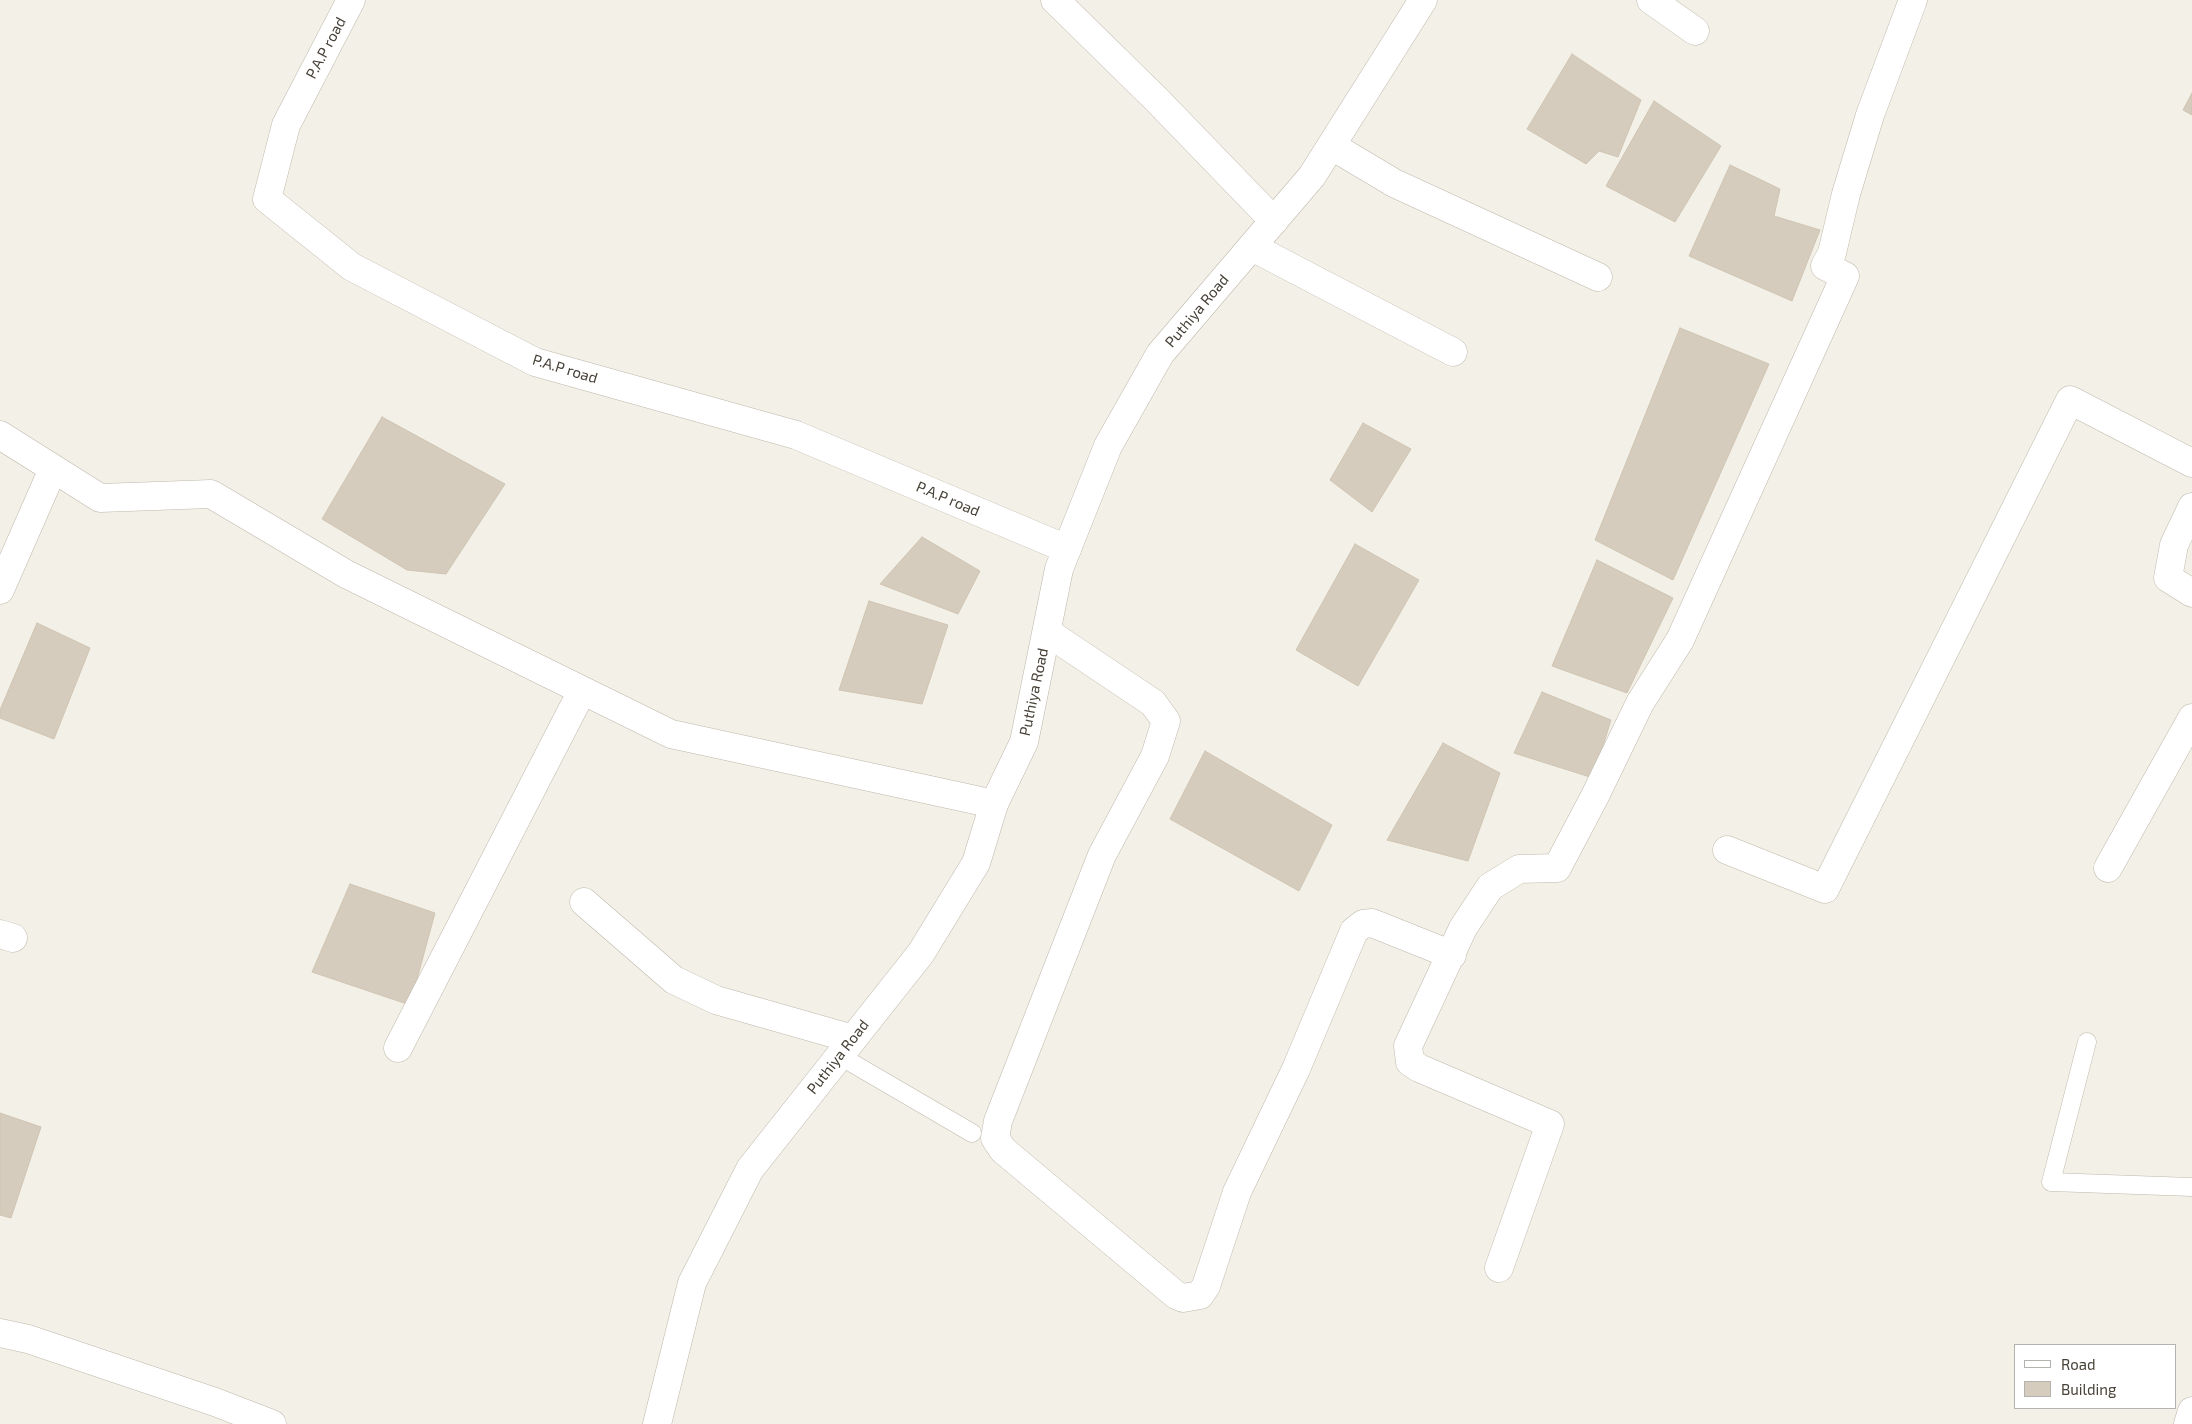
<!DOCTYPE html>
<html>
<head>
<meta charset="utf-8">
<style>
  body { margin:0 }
  #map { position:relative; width:2192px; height:1424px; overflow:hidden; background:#f3f0e8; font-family:"Exo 2",sans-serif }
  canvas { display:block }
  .legend { position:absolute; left:2014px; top:1344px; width:162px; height:65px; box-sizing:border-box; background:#fff; border:1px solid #b5b3af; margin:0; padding:6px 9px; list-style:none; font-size:15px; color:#474137 }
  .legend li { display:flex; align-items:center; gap:10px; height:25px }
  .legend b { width:25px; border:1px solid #b5b3af }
</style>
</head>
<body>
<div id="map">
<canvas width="2192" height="1424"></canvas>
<ul class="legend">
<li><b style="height:6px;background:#fff"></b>Road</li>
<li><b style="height:14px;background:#d5ccbe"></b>Building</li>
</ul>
</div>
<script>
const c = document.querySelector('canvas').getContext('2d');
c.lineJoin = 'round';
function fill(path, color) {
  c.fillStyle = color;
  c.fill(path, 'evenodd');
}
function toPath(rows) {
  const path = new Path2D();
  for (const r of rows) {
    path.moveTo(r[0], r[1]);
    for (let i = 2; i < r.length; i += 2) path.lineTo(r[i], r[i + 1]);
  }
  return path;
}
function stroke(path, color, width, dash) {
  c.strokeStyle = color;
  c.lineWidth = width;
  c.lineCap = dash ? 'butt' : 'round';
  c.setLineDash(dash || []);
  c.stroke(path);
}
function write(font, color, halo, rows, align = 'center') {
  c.font = font + ' "Exo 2",sans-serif';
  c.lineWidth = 4;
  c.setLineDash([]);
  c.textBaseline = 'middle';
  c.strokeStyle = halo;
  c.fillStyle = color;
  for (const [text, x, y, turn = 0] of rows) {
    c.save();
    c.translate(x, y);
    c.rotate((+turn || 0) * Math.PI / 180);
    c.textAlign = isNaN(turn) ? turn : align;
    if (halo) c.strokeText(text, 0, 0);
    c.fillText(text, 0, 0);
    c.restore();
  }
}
const building = toPath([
  [1572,54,1641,100,1618,157,1599,151,1586,164,1527,129,1572,54],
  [2192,93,2192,115,2183,110,2192,93],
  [1654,101,1721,146,1675,222,1606,186,1654,101],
  [1730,165,1780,189,1774,216,1820,230,1792,301,1689,256,1730,165],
  [1680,328,1769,364,1673,580,1595,540,1680,328],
  [382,417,505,484,446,574,407,570,322,519,382,417],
  [1363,423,1411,449,1372,512,1330,480,1363,423],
  [922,537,980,571,958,614,880,584,922,537],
  [1355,544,1419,580,1358,686,1296,650,1355,544],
  [1597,560,1673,598,1627,693,1552,666,1597,560],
  [869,601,948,625,922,704,839,690,869,601],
  [37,623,90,648,54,739,0,718,0,710,37,623],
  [1542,692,1611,720,1593,778,1514,753,1542,692],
  [1443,743,1500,773,1468,861,1387,840,1443,743],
  [1205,751,1332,825,1299,891,1170,819,1205,751],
  [350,884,435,913,410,1005,312,972,350,884],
  [0,1113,41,1127,11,1218,0,1215,0,1113]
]);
fill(building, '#d5ccbe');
stroke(building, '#cfc4b1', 1);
const service = toPath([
  [2087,1042,2051,1182,2192,1187],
  [840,1056,972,1133]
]);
const minor = toPath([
  [351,0,286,125,267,199,352,267,535,362,796,435,1067,549],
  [1055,0,1157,100,1274,221],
  [1651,0,1695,31],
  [1332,146,1394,183,1598,277],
  [1252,247,1453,352],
  [0,435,100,498,211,494,346,574,671,734,994,804],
  [2192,507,2174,545,2168,578,2192,593],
  [0,590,53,469],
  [1047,632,1153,703,1166,721,1155,756,1102,855,998,1121,995,1138,1003,1150,1176,1295,1183,1298,1200,1295,1206,1286,1237,1192,1296,1069,1354,931,1363,924,1372,923,1452,955],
  [1727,850,1825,889,2070,400,2192,463],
  [2108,868,2192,718],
  [584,902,674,980,716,1000,853,1039],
  [0,934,13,938],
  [398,1048,582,691],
  [1499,1268,1550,1124,1419,1068,1410,1062,1408,1046,1463,928,1490,887,1519,869,1557,868,1595,796,1640,703,1680,640,1845,276,1825,266,1832,253,1846,194,1870,115,1913,0],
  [0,1333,28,1339,215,1402,272,1424],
  [2188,1424,2192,1411]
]);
const tertiary = toPath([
  [657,1424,692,1283,750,1169,921,953,976,863,994,804,1024,742,1059,569,1108,446,1160,354,1312,176,1423,0]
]);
stroke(service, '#bfb8ab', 19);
stroke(minor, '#bfb8ab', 29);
stroke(tertiary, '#bfb8ab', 29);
stroke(service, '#fff', 18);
stroke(minor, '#fff', 28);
stroke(tertiary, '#fff', 28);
write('15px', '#474137', '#fff', [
  ["P.A.P road",326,48,-62],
  ["Puthiya Road",1197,311,-50],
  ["P.A.P road",565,369,17],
  ["P.A.P road",948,499,23],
  ["Puthiya Road",1034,692,-78],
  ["Puthiya Road",838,1057,-52]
]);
</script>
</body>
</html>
